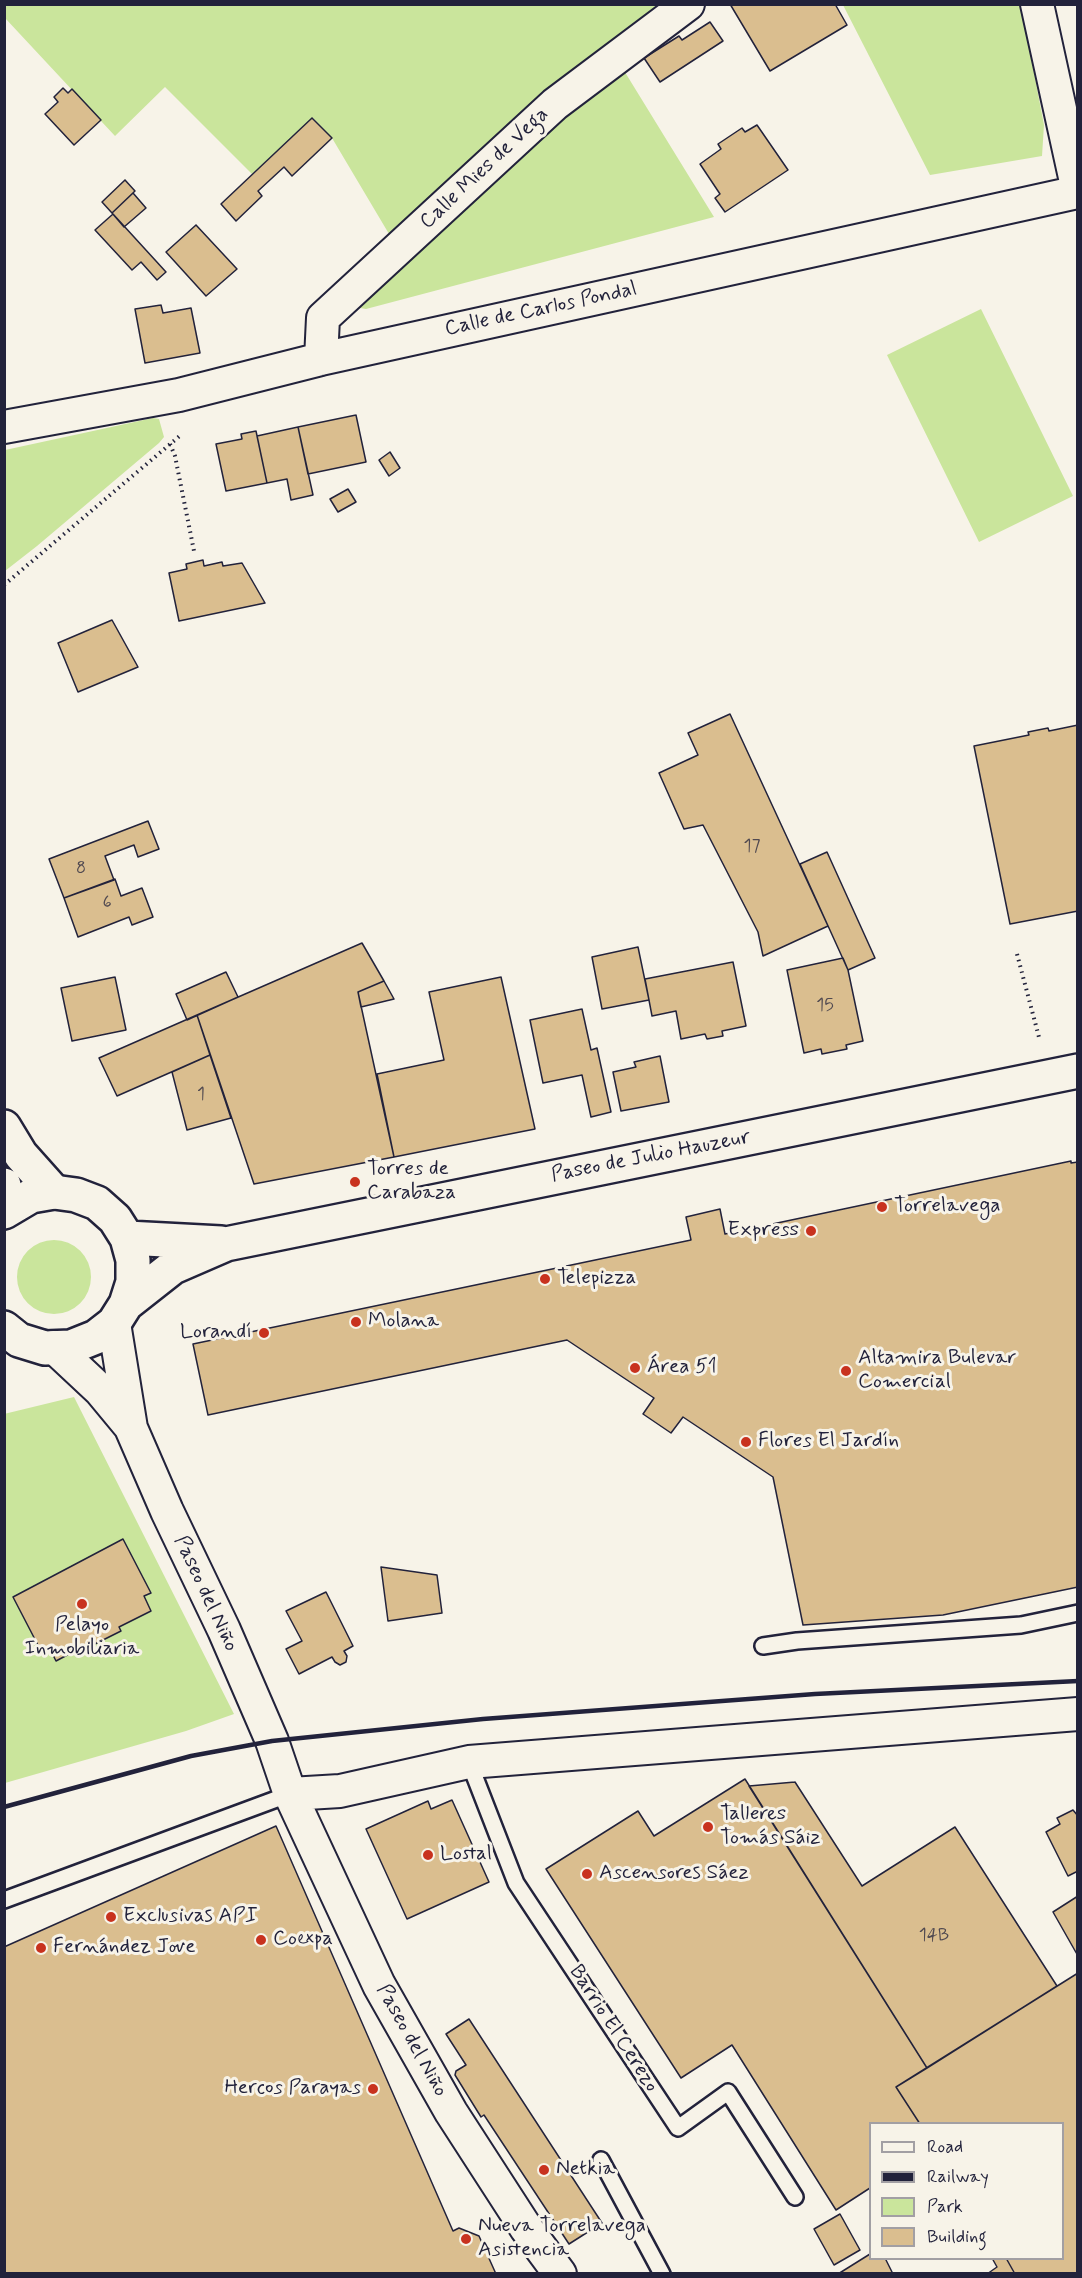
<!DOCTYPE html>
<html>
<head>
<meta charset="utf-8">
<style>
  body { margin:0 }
  #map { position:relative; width:1082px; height:2278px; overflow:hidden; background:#f7f3e8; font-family:Mynerve,sans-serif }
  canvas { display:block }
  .frame { position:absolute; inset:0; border:6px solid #22223b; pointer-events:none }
  .legend { position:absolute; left:869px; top:2122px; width:195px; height:138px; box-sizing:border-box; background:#f7f3e8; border:2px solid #a29fa3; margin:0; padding:8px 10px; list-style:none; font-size:18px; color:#22223b }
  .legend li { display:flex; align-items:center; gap:12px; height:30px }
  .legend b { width:30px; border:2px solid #a29fa3 }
</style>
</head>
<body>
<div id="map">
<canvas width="1082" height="2278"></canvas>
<div class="frame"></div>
<ul class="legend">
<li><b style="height:8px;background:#f7f3e8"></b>Road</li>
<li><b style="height:8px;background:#22223b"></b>Railway</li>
<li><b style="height:16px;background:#cae59c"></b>Park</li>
<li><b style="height:16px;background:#dabe8f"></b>Building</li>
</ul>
</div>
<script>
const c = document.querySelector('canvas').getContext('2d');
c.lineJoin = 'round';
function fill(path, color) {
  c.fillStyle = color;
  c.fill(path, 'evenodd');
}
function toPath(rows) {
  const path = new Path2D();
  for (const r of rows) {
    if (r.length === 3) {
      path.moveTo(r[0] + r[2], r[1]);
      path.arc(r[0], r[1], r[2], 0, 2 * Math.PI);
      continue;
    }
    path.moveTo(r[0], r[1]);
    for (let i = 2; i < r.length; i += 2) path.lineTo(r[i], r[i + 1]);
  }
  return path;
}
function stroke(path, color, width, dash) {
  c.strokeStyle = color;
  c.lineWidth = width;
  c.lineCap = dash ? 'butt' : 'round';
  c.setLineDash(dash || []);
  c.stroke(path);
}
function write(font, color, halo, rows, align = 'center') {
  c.font = font + ' Mynerve,sans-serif';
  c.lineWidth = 6;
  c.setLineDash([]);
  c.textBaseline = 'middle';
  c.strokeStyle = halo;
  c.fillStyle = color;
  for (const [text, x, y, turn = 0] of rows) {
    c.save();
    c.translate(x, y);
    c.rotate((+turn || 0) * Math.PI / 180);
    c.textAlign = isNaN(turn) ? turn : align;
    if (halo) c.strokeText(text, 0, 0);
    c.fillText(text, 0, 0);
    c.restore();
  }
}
fill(toPath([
  [5,4,673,5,392,239,332,138,313,118,252,174,165,87,115,136,5,18],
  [843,5,1021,5,1044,125,1042,156,930,175],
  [623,69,714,217,366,309,360,308,356,303,499,171],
  [981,309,1073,496,979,542,887,355],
  [153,418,159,419,164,437,159,443,37,546,5,571,5,450],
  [54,1277,37],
  [74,1397,234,1714,186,1731,5,1783,4,1414]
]), '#cae59c');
const building = toPath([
  [730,4,835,4,847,25,770,71,730,4],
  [710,22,723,41,660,82,644,58,679,36,682,40,710,22],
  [63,88,68,93,72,89,101,120,74,145,45,114,58,102,54,97,63,88],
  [312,118,332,138,292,176,284,167,258,191,262,196,236,221,221,204,312,118],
  [757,125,788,170,725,212,715,198,720,194,700,164,721,149,718,144,742,128,745,132,757,125],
  [125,180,135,191,112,213,102,202,125,180],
  [133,193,146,208,124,227,112,213,133,193],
  [113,214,166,272,157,280,141,262,132,270,95,230,113,214],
  [196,225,237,269,206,296,166,252,196,225],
  [161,305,163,313,191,308,200,353,145,363,135,309,161,305],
  [356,415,366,462,308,474,298,427,356,415],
  [298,427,313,495,291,500,287,479,267,483,257,436,298,427],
  [256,431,267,483,226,491,216,444,242,439,241,434,256,431],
  [390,452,400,468,389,476,379,460,390,452],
  [348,489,356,502,338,512,330,499,348,489],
  [203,560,204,566,222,562,223,566,242,563,265,603,179,621,169,573,187,569,186,564,203,560],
  [112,620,138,667,78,692,58,643,112,620],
  [730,714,828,926,763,956,758,932,703,825,684,829,659,773,698,755,688,733,730,714],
  [1078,725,1078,911,1010,924,974,746,1029,735,1028,732,1048,728,1049,731,1078,725],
  [148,821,159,849,138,857,134,845,105,856,114,880,64,898,49,859,148,821],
  [827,852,875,958,848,970,800,864,827,852],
  [115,879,121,896,142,888,153,917,132,925,129,917,78,937,64,898,115,879],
  [362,943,384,981,358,992,394,1157,254,1184,197,1015,362,943],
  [638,947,649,1000,602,1009,592,957,638,947],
  [843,958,848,970,863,1041,846,1045,847,1049,822,1054,821,1049,804,1053,787,970,843,958],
  [733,962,746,1026,722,1031,723,1036,707,1039,705,1034,681,1039,676,1011,652,1016,645,979,733,962],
  [226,972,238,997,187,1020,176,994,226,972],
  [115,977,126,1030,72,1041,61,988,115,977],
  [501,977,535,1129,394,1157,377,1074,444,1060,429,992,501,977],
  [384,981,394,999,361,1007,358,992,384,981],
  [582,1009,591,1050,597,1048,611,1112,591,1117,582,1075,543,1083,530,1020,582,1009],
  [197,1015,210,1055,117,1096,99,1058,197,1015],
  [210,1055,231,1118,187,1130,172,1072,210,1055],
  [660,1056,669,1102,621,1111,613,1072,636,1067,634,1062,660,1056],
  [1071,1161,1071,1163,1078,1162,1078,1587,943,1615,803,1625,773,1477,683,1417,671,1433,643,1414,654,1398,567,1340,208,1415,193,1344,691,1240,686,1217,720,1209,725,1234,1071,1161],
  [123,1539,151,1593,144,1596,151,1611,119,1627,121,1631,89,1647,88,1644,56,1661,49,1647,41,1651,13,1597,123,1539],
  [381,1567,437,1575,442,1613,388,1621,381,1567],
  [326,1592,353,1646,344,1651,347,1656,346,1662,340,1665,335,1662,332,1657,299,1674,286,1649,302,1641,286,1611,326,1592],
  [745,1779,927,2068,896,2087,920,2124,870,2124,870,2188,836,2210,732,2045,681,2078,546,1869,638,1811,654,1836,745,1779],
  [795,1782,862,1886,955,1827,1057,1986,927,2068,749,1786,795,1782],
  [452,1800,489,1882,407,1919,366,1829,428,1801,431,1809,452,1800],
  [1073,1810,1078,1816,1078,1871,1068,1876,1046,1832,1060,1824,1057,1818,1073,1810],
  [276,1826,453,2231,459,2228,479,2236,496,2274,4,2274,4,1947,276,1826],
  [1078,1896,1078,1956,1053,1912,1078,1896],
  [1078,1973,1078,2274,1015,2274,1006,2258,1062,2258,1062,2124,920,2124,896,2087,1078,1973],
  [469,2019,602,2223,569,2244,484,2115,481,2117,455,2075,456,2071,466,2065,446,2034,469,2019],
  [840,2214,860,2250,834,2265,814,2229,840,2214],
  [870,2254,870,2258,885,2258,893,2274,838,2274,870,2254],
  [992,2258,1006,2258,1015,2274,987,2274,997,2267,992,2258]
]);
fill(building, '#dabe8f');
stroke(building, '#22223b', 1.5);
const service = toPath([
  [763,1646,797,1641,1021,1625,1078,1613],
  [469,1762,516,1883,678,2128,728,2092,795,2197],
  [4,1900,290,1794],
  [601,2160,662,2274]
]);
const minor = toPath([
  [1037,4,1078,191],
  [321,359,323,318,555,104,688,4],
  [4,427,179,395,321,359,1078,192],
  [114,1323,131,1428,167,1511,224,1630,272,1741,290,1794,379,1985,451,2112,526,2228,560,2274],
  [54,1347,100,1390,129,1425],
  [290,1794,340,1791,469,1762,1078,1714]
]);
const secondary = toPath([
  [4,1127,21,1155,54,1192],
  [4,1185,8,1208]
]);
const trunk = toPath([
  [4,1212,31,1196,54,1192,76,1195,97,1203,115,1219,127,1238,133,1260,133,1282,126,1304,114,1323,96,1337,71,1347,45,1348,19,1340,4,1328],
  [127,1238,221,1243],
  [126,1304,173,1267,226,1244,1078,1071]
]);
stroke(service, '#22223b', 20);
stroke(minor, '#22223b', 36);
stroke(secondary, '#22223b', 38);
stroke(trunk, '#22223b', 38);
stroke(toPath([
  [170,444,175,456,194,551],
  [4,585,182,434],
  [1017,954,1040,1041]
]), '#22223b', 4, [1.5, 4.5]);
stroke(service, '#f7f3e8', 15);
stroke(minor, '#f7f3e8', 32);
stroke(secondary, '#f7f3e8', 33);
stroke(trunk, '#f7f3e8', 33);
stroke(toPath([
  [4,1807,191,1756,272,1741,483,1719,815,1694,1078,1681]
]), '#22223b', 4.5);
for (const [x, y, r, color] of [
  [355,1182,6,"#c8321e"],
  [882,1207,6,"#c8321e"],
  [811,1231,6,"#c8321e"],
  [545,1279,6,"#c8321e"],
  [356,1322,6,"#c8321e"],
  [264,1333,6,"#c8321e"],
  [635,1368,6,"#c8321e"],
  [846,1371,6,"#c8321e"],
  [746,1442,6,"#c8321e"],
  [82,1604,6,"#c8321e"],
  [708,1827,6,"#c8321e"],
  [428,1855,6,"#c8321e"],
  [587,1874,6,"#c8321e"],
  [111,1917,6,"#c8321e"],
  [261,1940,6,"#c8321e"],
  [41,1948,6,"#c8321e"],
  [373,2089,6,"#c8321e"],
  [544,2170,6,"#c8321e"],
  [466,2239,6,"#c8321e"]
]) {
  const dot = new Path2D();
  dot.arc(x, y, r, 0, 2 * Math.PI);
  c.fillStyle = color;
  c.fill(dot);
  stroke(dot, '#f7f3e8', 2);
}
write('18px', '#504950', null, [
  ["17",752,847],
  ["8",81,869],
  ["6",107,903],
  ["15",825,1006],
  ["1",201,1095],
  ["14B",934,1936]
]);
write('21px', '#22223b', '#f7f3e8', [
  ["Calle Mies de Vega",485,169,-43],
  ["Calle de Carlos Pondal",541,310,-12],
  ["Paseo de Julio Hauzeur",651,1157,-11],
  ["Paseo del Niño",205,1594,65],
  ["Barrio El Cerezo",613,2029,57],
  ["Paseo del Niño",411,2041,61]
]);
write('21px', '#22223b', '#f7f3e8', [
  ["Torres de",367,1170],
  ["Carabaza",367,1194],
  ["Torrelavega",894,1207],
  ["Express",799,1231,"right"],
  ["Telepizza",557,1279],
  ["Molana",368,1322],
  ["Lorandí",252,1333,"right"],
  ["Altamira Bulevar",858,1359],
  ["Comercial",858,1383],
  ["Área 51",647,1368],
  ["Flores El Jardín",758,1442],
  ["Pelayo",82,1626,"center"],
  ["Inmobiliaria",82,1650,"center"],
  ["Talleres",720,1815],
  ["Tomás Sáiz",720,1839],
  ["Lostal",440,1855],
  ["Ascensores Sáez",599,1874],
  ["Exclusivas API",123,1917],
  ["Coexpa",273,1940],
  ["Fernández Jove",53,1948],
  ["Hercos Parayas",361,2089,"right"],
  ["Netkia",556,2170],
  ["Nueva Torrelavega",478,2227],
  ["Asistencia",478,2251]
], 'left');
</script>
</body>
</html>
